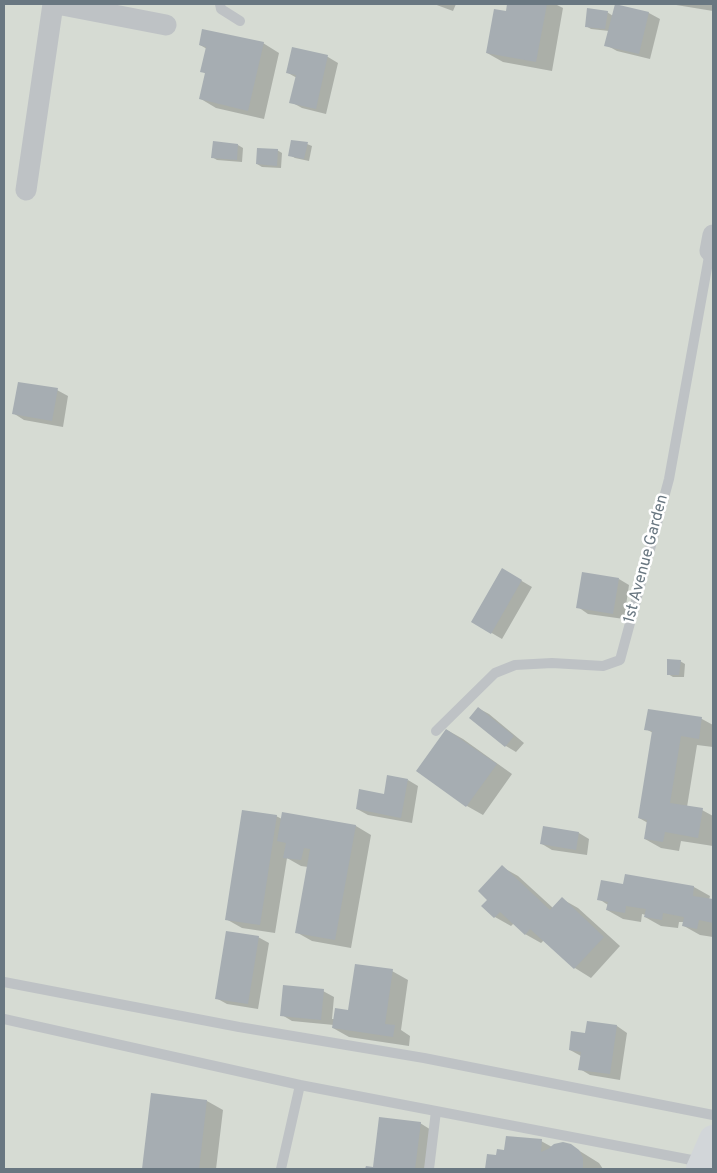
<!DOCTYPE html>
<html>
<head>
<meta charset="utf-8">
<style>
  body { margin:0 }
  #map { position:relative; width:717px; height:1173px; overflow:hidden; background:#f6f6f3; font-family:Overpass,sans-serif }
  canvas { display:block }
  .frame { position:absolute; inset:0; border:5px solid #697781; pointer-events:none }
</style>
</head>
<body>
<div id="map">
<canvas width="717" height="1173"></canvas>
<div class="frame"></div>
</div>
<script>
const c = document.querySelector('canvas').getContext('2d');
c.lineJoin = 'round';
function fill(path, color) {
  c.fillStyle = color;
  c.fill(path, 'evenodd');
}
function toPath(rows) {
  const path = new Path2D();
  for (const r of rows) {
    path.moveTo(r[0], r[1]);
    for (let i = 2; i < r.length; i += 2) path.lineTo(r[i], r[i + 1]);
  }
  return path;
}
function stroke(path, color, width, dash) {
  c.strokeStyle = color;
  c.lineWidth = width;
  c.lineCap = dash ? 'butt' : 'round';
  c.setLineDash(dash || []);
  c.stroke(path);
}
function write(font, color, halo, rows, align = 'center') {
  c.font = font + ' Overpass,sans-serif';
  c.lineWidth = 5;
  c.setLineDash([]);
  c.textBaseline = 'middle';
  c.strokeStyle = halo;
  c.fillStyle = color;
  for (const [text, x, y, turn = 0] of rows) {
    c.save();
    c.translate(x, y);
    c.rotate((+turn || 0) * Math.PI / 180);
    c.textAlign = isNaN(turn) ? turn : align;
    if (halo) c.strokeText(text, 0, 0);
    c.fillText(text, 0, 0);
    c.restore();
  }
}
fill(toPath([
  [4,4,713,4,713,1169,4,1169]
]), '#d6dbd3');
fill(toPath([
  [434,4,456,4,453,11],
  [509,4,555,4,563,8,552,71,503,62,487,53,507,12],
  [670,4,713,4,713,11],
  [607,12,613,16,649,13,660,19,650,59,617,51,606,45,609,31,591,29,586,26],
  [263,43,279,53,264,119,216,108,201,99,206,74,202,71,207,49,200,45],
  [293,48,328,57,338,63,326,114,302,108,291,102,297,78,288,73],
  [307,144,312,146,309,161,295,158,290,155],
  [238,145,243,148,242,162,217,160,212,157],
  [277,150,282,153,281,168,262,167,257,164],
  [57,390,68,396,63,427,24,420,13,413],
  [503,570,532,587,502,639,473,622],
  [619,579,629,585,624,619,588,614,578,607],
  [680,661,685,664,684,677,673,677,668,674],
  [478,708,489,714,524,743,516,752,506,746],
  [649,710,702,719,713,725,713,747,697,745,687,807,702,810,713,816,713,846,681,841,679,851,661,848,645,839,648,823,639,818,653,733,646,729],
  [447,730,463,739,512,774,483,815,467,806,417,771],
  [408,780,418,786,412,823,368,815,357,809,385,795],
  [276,816,282,819,356,826,371,835,351,948,312,941,296,932,308,867,301,866,287,858,275,933,242,928,226,919],
  [579,833,589,839,587,855,552,850,542,844],
  [502,867,518,876,553,908,562,899,578,908,620,946,591,978,575,968,544,940,541,943,525,934,514,923,511,926,495,917,488,900],
  [626,876,694,887,710,896,709,900,713,900,713,937,700,935,684,926,684,922,679,922,678,928,661,926,645,917,646,915,642,914,641,922,623,919,607,910,608,905,599,899,624,886],
  [258,937,269,943,258,1009,227,1004,216,998],
  [392,971,408,980,401,1030,410,1036,409,1046,349,1037,333,1028,334,1025,292,1021,282,1015,323,991,334,997,332,1019,334,1019,349,1011],
  [617,1026,627,1033,620,1080,590,1075,580,1069,581,1056,570,1050,586,1035],
  [152,1095,207,1101,223,1110,216,1169,144,1169],
  [420,1123,436,1133,432,1169,367,1169,367,1167,374,1168],
  [541,1141,552,1147,570,1145,599,1163,603,1169,486,1169,488,1155,497,1156,505,1151]
]), '#0003');
fill(toPath([
  [507,4,547,4,536,62,486,53,494,9,506,11],
  [615,4,649,12,639,54,604,46],
  [587,8,608,11,605,29,585,27],
  [202,29,264,42,248,111,199,99,205,73,200,72,206,47,199,45],
  [292,47,328,55,316,109,289,103,296,75,286,73],
  [291,140,308,142,304,159,288,156],
  [213,141,238,144,237,160,211,158],
  [257,148,278,149,277,166,256,164],
  [18,382,58,388,52,421,12,414],
  [502,568,522,580,491,634,471,622],
  [582,572,619,578,613,614,576,608],
  [667,659,681,660,679,675,667,675],
  [478,707,514,736,505,747,469,718],
  [648,709,702,717,699,739,681,736,670,803,703,808,698,838,665,832,663,842,644,839,647,820,638,818,652,731,644,730],
  [446,729,497,764,466,807,416,771],
  [387,775,408,779,401,818,356,809,359,789,384,794],
  [242,810,277,815,260,925,225,920],
  [282,812,356,825,335,940,295,933,310,849,304,848,301,860,283,858,286,843,277,841],
  [543,826,579,832,576,850,540,844],
  [502,865,550,910,562,897,604,937,574,969,530,929,525,935,500,912,494,918,481,906,487,900,478,891],
  [625,874,694,886,693,896,713,899,713,923,699,920,697,929,682,926,684,917,663,913,662,920,644,917,646,909,626,906,625,913,606,910,608,902,597,900,601,880,623,884],
  [226,931,259,936,248,1004,215,999],
  [355,964,393,969,385,1024,395,1025,393,1037,332,1028,335,1008,348,1010],
  [283,985,324,989,321,1020,280,1016],
  [587,1021,617,1025,610,1074,578,1070,581,1052,569,1050,571,1031,585,1033],
  [151,1093,207,1100,199,1169,142,1169],
  [379,1117,421,1122,415,1169,365,1169,366,1166,373,1167],
  [506,1136,542,1139,541,1152,548,1149,554,1144,563,1142,571,1144,579,1150,583,1158,583,1167,582,1169,485,1169,487,1154,496,1155,497,1149,504,1150]
]), '#a6adb2');
stroke(toPath([
  [220,4,221,9,240,21],
  [436,731,495,673,515,665,552,663,603,666,620,660,669,479,710,251],
  [4,982,239,1027,424,1058,713,1115],
  [4,1019,300,1085,702,1162],
  [281,1169,300,1085],
  [429,1169,436,1111]
]), '#bec2c5', 10);
stroke(toPath([
  [57,4,166,25],
  [26,190,53,4],
  [713,235,710,251,713,252]
]), '#bec2c5', 21);
stroke(toPath([
  [700,1169,713,1139]
]), '#d2d6d9', 28);
write('16px', '#697781', '#fff', [
  ["1st Avenue Garden",647,559,-75]
]);
</script>
</body>
</html>
